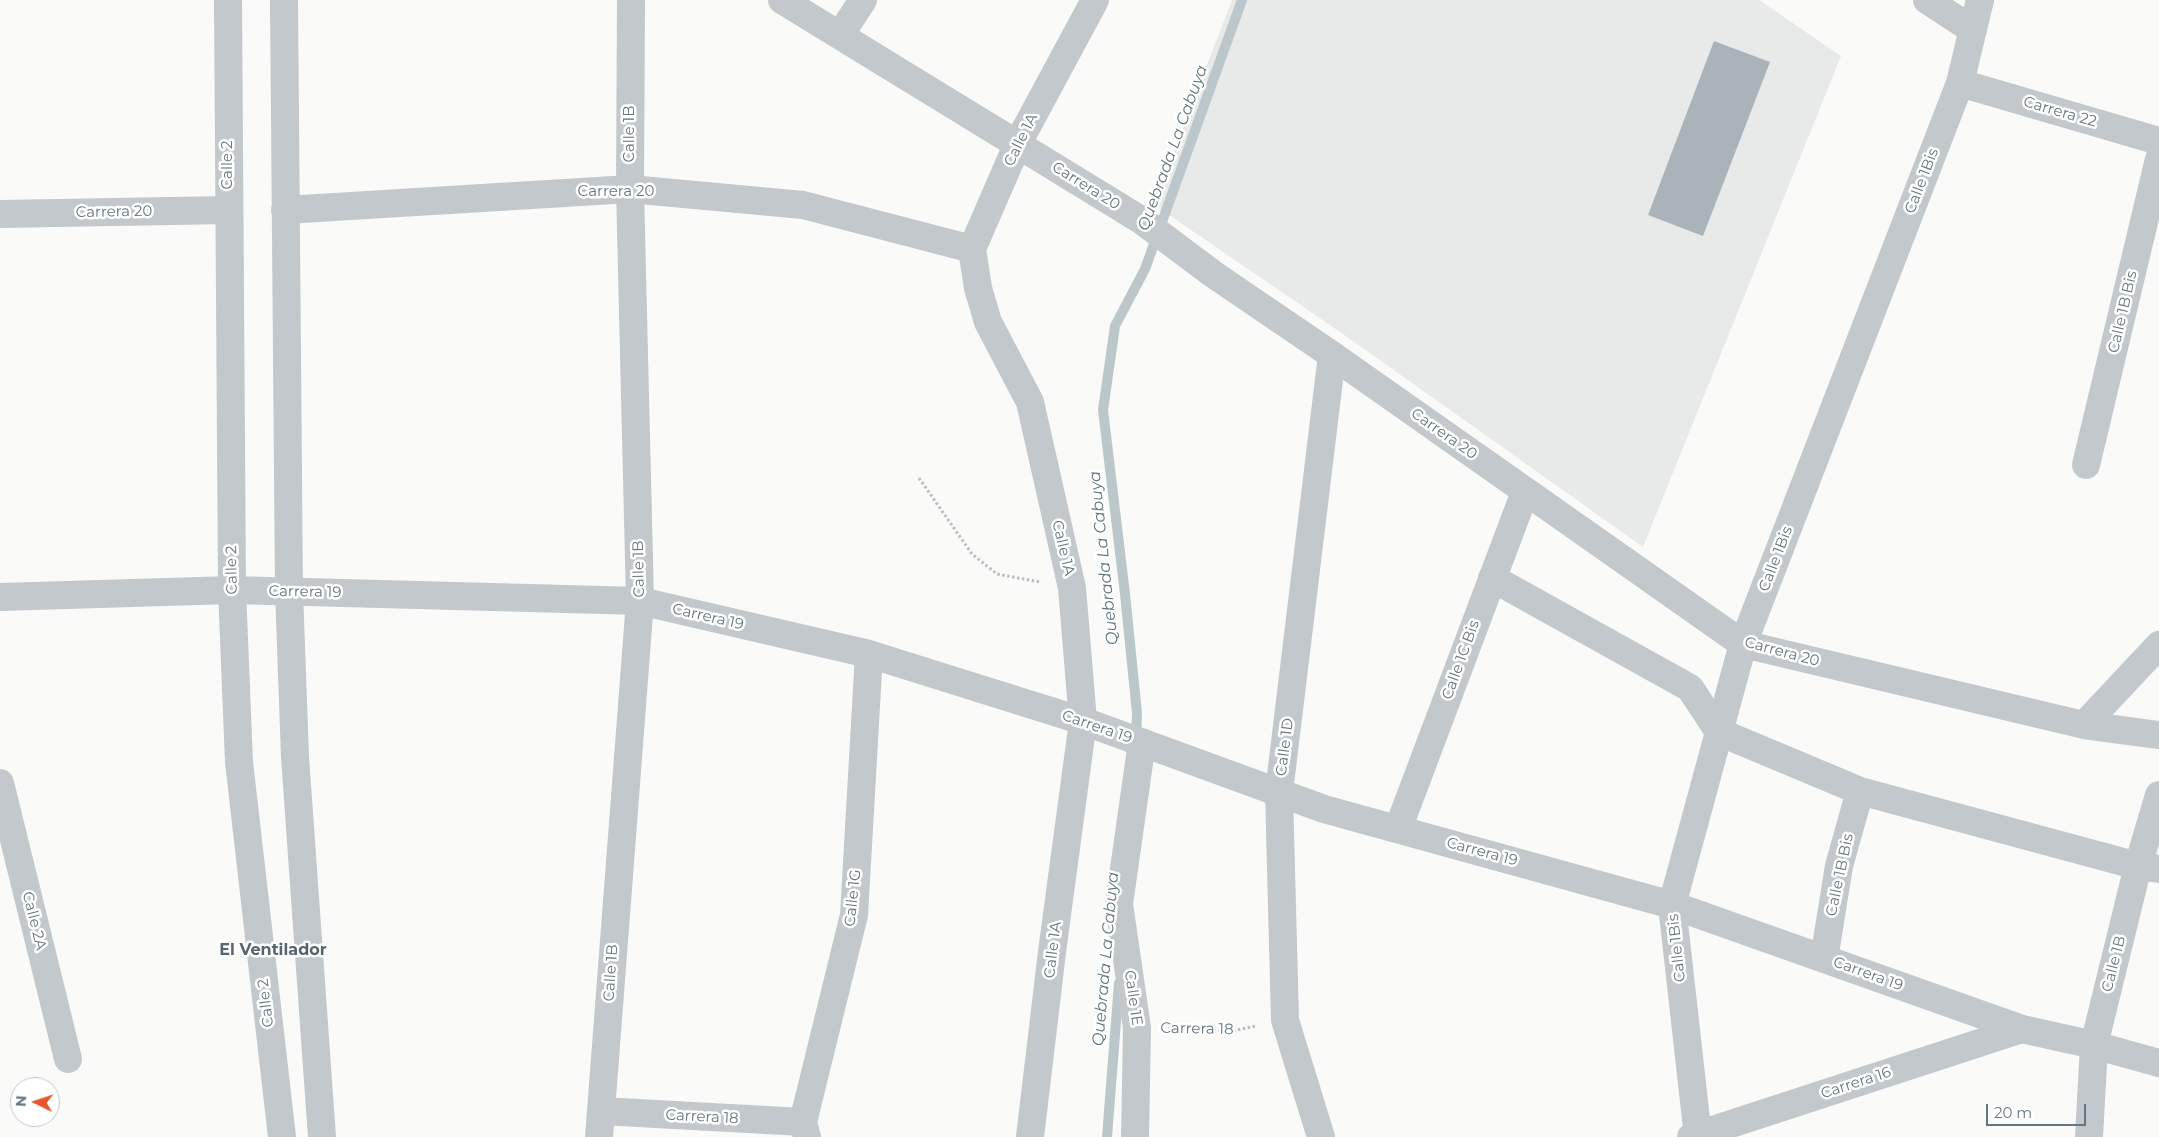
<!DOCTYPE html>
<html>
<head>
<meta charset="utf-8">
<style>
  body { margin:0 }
  #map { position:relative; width:2159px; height:1137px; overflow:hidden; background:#fafaf8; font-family:Montserrat,sans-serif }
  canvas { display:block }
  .north { position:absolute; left:10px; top:1077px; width:50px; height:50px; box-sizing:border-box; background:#fff; border:1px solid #c1c8cd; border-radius:50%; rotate:274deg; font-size:14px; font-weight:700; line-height:20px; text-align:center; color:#657683 }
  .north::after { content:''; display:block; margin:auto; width:18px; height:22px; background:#e4572e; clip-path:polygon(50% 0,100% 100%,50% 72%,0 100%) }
  .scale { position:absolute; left:1986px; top:1104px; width:100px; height:22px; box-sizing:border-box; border:2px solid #657683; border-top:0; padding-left:6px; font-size:15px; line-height:18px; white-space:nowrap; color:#657683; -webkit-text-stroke:4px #fff; paint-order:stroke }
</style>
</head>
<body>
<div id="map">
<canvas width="2159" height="1137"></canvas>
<div class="north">N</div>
<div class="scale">20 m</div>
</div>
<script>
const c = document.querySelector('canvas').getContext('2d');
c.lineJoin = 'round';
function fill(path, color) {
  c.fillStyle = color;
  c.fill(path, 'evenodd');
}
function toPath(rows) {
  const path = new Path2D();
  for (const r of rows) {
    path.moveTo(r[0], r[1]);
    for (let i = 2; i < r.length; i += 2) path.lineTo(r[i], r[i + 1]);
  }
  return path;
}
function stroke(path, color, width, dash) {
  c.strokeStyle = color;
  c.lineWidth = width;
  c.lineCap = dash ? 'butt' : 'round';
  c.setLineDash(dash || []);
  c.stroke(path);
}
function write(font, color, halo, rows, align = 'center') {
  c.font = font + ' Montserrat,sans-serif';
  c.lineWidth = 5;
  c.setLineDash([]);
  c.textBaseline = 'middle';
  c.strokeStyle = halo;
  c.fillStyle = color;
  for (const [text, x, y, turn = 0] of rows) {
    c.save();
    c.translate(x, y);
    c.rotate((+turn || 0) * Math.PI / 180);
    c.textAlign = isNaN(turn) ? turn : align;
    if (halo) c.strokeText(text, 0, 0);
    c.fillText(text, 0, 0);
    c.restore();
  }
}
fill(toPath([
  [1232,0,1759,0,1841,56,1643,547,1343,334,1153,204]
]), '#e8e9e9');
stroke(toPath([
  [1136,739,1137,713,1125,594,1103,410,1115,326,1145,269,1242,0],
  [1107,1137,1119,983]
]), '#bbc7cb', 10);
fill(toPath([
  [1714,41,1770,62,1703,236,1648,215]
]), '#aab3b9');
stroke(toPath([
  [919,478,972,554,997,574,1040,582],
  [1168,1029,1232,1031,1256,1026]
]), '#bbbfc2', 3, [2.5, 2.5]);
stroke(toPath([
  [228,0,232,590,239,762,282,1137],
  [284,0,289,591,295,757,322,1137],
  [782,0,1141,220,1213,274,1332,355,1743,644,2084,725,2159,735],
  [1927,0,1973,30],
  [840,35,863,0],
  [1960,83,2159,141],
  [285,210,630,189,803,205,972,249],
  [0,214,228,210],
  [2086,465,2159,159],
  [1492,578,1690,688,1719,732,1860,791,2138,866,2159,869],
  [0,597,232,590,640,601,869,654,1083,721,1324,809,1672,905,2022,1029,2094,1045,2159,1063],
  [2084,725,2159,645],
  [0,783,68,1059],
  [1398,829,1525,492],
  [1824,959,1839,866,1860,791],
  [601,1111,803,1122],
  [599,1137,640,601,630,189,631,0],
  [807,1137,803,1122,854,915,869,654],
  [1030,1137,1052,952,1083,721,1072,588,1030,402,988,322,978,288,972,249,1018,143,1095,0],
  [1135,1137,1137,1028,1119,904,1142,742],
  [1321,1137,1285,1020,1279,792,1332,355],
  [1691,1137,2022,1029],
  [1698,1137,1672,905,1743,644,1960,83,1980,0],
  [2089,1137,2094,1045,2138,866,2159,795]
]), '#c3c8cc', 28);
write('15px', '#657683', '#fff', [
  ["Carrera 22",2060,112,16],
  ["Calle 1B",630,134,-90],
  ["Calle 1A",1021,140,-64],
  ["Calle 2",228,165,-90],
  ["Calle 1Bis",1922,181,-69],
  ["Carrera 20",1086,186,32],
  ["Carrera 20",616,192],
  ["Carrera 20",114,212,-1],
  ["Calle 1B Bis",2123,312,-77],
  ["Carrera 20",1444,434,35],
  ["Calle 1A",1063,548,77],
  ["Calle 1Bis",1776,559,-69],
  ["Calle 1B",639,569,-91],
  ["Calle 2",232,570,-91],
  ["Carrera 19",305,592,1],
  ["Carrera 19",708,617,13],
  ["Carrera 20",1782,652,15],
  ["Calle 1C Bis",1461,660,-70],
  ["Carrera 19",1097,727,19],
  ["Calle 1D",1285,747,-83],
  ["Carrera 19",1482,852,15],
  ["Calle 1B Bis",1840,875,-78],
  ["Calle 1G",853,898,-84],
  ["Calle 2A",34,921,76],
  ["Calle 1Bis",1677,948,-96],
  ["Calle 1A",1053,950,-83],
  ["Calle 1B",2114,964,-76],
  ["Calle 1B",611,973,-86],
  ["Carrera 19",1868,974,20],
  ["Calle 1E",1133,998,82],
  ["Calle 2",266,1003,-97],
  ["Carrera 18",1197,1029,1],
  ["Carrera 16",1856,1083,-18],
  ["Carrera 18",702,1117,3]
]);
write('italic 16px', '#60757c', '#fff', [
  ["Quebrada La Cabuya",1173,148,-70],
  ["Quebrada La Cabuya",1104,558,-96],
  ["Quebrada La Cabuya",1106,959,-85]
]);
write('bold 16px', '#57646e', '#fff', [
  ["El Ventilador",273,950]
]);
</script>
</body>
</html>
